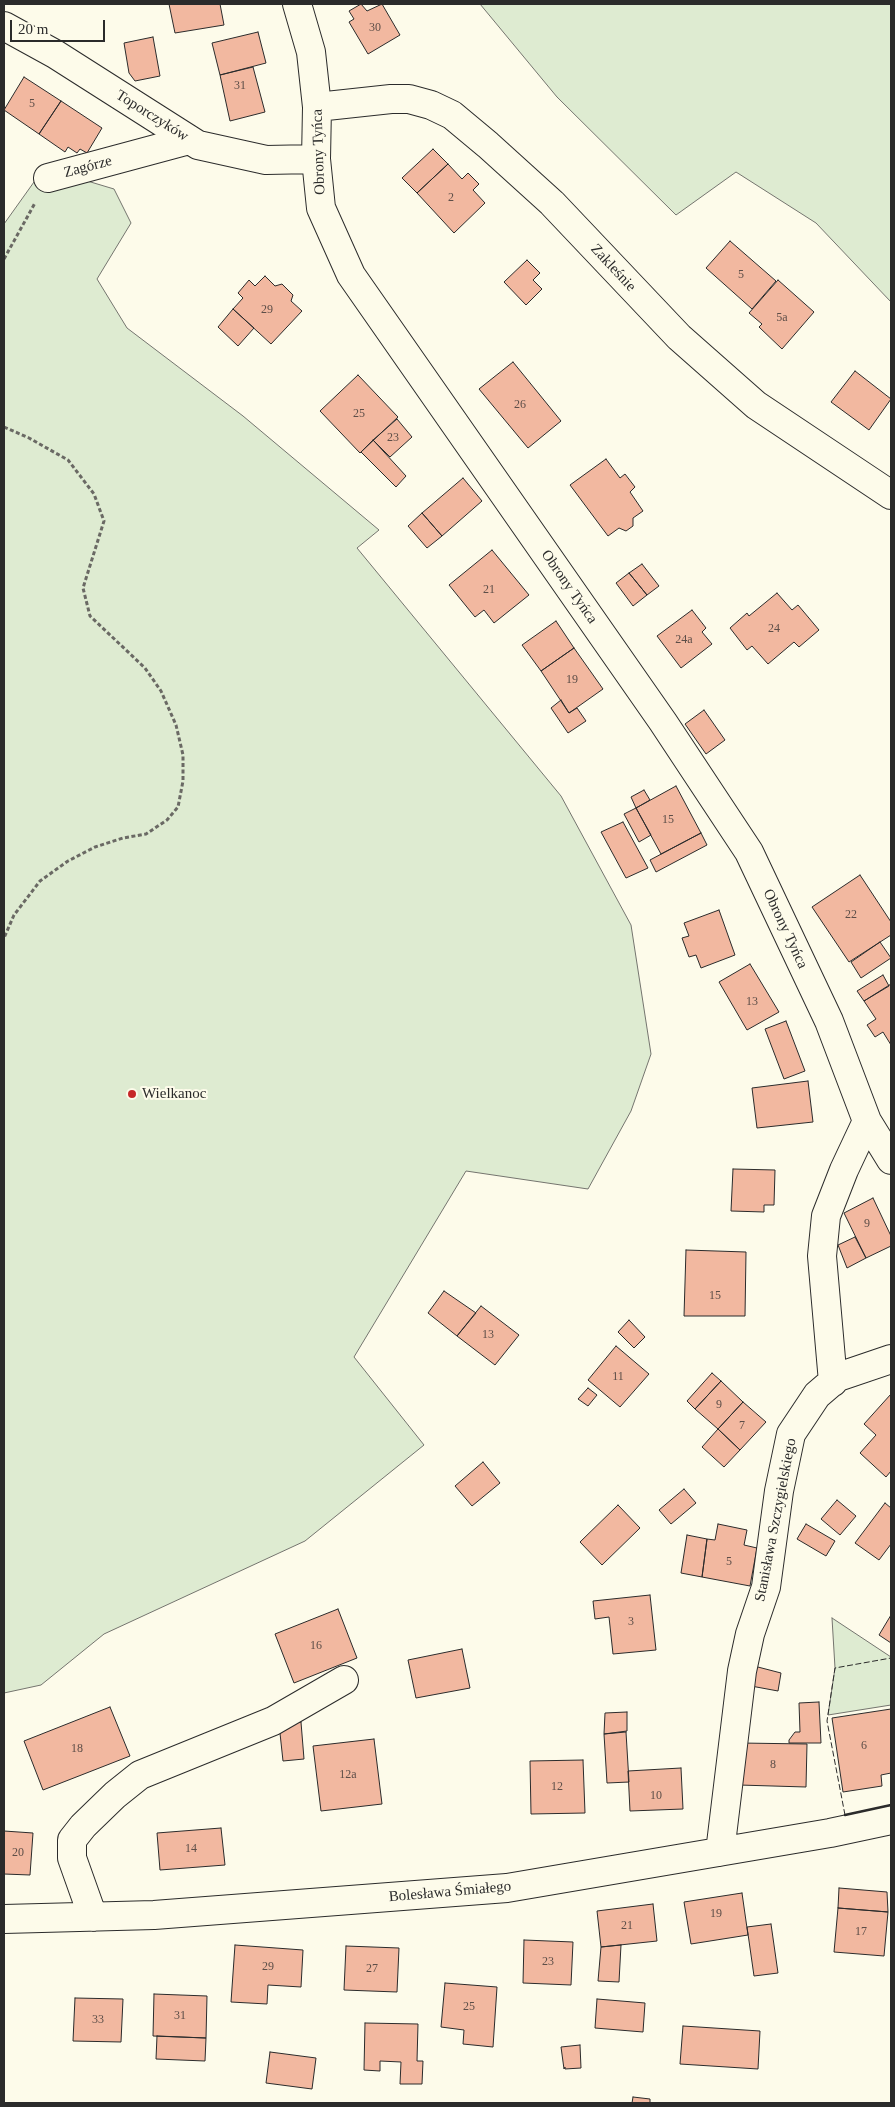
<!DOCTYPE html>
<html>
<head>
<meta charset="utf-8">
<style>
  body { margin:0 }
  #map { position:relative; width:895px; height:2107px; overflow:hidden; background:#fdfbea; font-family:Georgia,serif }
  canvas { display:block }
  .frame { position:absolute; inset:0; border:5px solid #2b2b2b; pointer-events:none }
  .scale { position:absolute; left:10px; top:20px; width:95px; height:22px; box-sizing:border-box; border:2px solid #2b2b2b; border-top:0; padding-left:6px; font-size:15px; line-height:18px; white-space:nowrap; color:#2b2b2b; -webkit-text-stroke:4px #fdfbea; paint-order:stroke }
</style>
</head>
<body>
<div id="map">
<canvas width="895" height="2107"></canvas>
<div class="frame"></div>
<div class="scale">20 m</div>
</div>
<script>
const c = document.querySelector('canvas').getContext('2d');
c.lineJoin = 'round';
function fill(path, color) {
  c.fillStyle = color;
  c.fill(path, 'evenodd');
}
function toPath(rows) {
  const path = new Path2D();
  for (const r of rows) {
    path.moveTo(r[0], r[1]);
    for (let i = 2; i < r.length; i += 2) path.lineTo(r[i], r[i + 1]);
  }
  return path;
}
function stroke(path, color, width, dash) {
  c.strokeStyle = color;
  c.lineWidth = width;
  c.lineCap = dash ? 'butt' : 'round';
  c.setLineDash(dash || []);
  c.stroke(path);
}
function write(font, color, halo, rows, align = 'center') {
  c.font = font + ' Georgia,serif';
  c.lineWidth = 4;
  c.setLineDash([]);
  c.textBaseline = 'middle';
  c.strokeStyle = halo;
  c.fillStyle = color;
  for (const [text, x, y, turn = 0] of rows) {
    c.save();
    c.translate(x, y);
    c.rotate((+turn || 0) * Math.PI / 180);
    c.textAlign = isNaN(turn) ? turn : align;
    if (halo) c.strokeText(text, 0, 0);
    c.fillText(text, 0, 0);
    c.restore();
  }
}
const green = toPath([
  [480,4,891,4,891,302,816,223,736,172,676,215,557,97,480,4],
  [44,168,114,189,131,223,97,279,127,328,243,416,379,530,357,548,561,796,631,925,651,1054,631,1111,588,1189,466,1171,354,1357,424,1445,305,1541,104,1634,41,1685,4,1693,4,224,44,168],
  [832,1618,891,1657,891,1705,828,1715,835,1668,832,1618]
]);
fill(green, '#deebd1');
stroke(green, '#74746e', 1);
const building = toPath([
  [169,4,220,4,224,25,175,33,169,4],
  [361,4,367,11,382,4,400,35,368,54,349,22,354,19,349,11,361,4],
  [258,32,266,63,220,75,212,43,258,32],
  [153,37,160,76,135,81,129,73,124,43,153,37],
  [253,67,265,112,230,121,220,75,253,67],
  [24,77,61,101,39,134,4,110,24,77],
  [61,101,102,128,87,153,80,149,77,153,68,147,65,152,39,134,61,101],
  [433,149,448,164,417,193,402,178,433,149],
  [448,164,462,179,468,173,479,184,473,190,485,203,454,233,417,193,448,164],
  [730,241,776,281,752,309,706,268,730,241],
  [527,260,540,273,533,280,542,289,526,305,504,282,527,260],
  [265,276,275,286,282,284,293,295,291,301,302,311,271,344,233,309,243,298,238,293,249,280,255,286,265,276],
  [778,280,814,312,782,349,759,327,762,324,749,313,778,280],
  [233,309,254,328,238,346,218,327,233,309],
  [513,362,561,421,528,448,479,389,513,362],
  [855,371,891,399,869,430,831,402,855,371],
  [358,375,398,417,360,453,320,411,358,375],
  [397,419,412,437,390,457,373,440,397,419],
  [373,440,406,476,396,487,361,452,373,440],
  [606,459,620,478,625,474,635,487,630,492,643,511,633,518,633,526,626,531,619,528,608,536,570,485,606,459],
  [463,478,482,501,442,536,422,513,463,478],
  [422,513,442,536,427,548,408,526,422,513],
  [492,550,529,595,494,623,484,610,475,617,449,585,492,550],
  [642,564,659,586,647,595,629,573,642,564],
  [629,573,647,595,633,606,616,583,629,573],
  [777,593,792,610,798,605,819,630,799,647,794,642,768,664,752,646,747,650,730,628,747,613,749,616,777,593],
  [692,610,706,628,702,632,712,644,681,668,657,636,692,610],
  [556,621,574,648,541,671,522,645,556,621],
  [574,648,603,689,569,713,541,671,574,648],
  [561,700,569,713,577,708,586,721,568,733,551,708,561,700],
  [704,710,725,740,706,754,685,724,704,710],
  [676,786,701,833,661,854,636,808,676,786],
  [644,790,650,800,636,808,631,797,644,790],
  [636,808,651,835,639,842,624,814,636,808],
  [623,822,648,868,626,878,601,832,623,822],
  [701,833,707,845,656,872,650,860,701,833],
  [860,875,891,922,891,935,849,962,812,907,860,875],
  [719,910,735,955,701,968,696,955,689,957,682,938,689,936,684,923,719,910],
  [880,942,891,958,861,978,851,962,880,942],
  [750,964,779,1012,747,1030,719,982,750,964],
  [883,975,889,986,864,1001,857,991,883,975],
  [891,984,891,1045,883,1032,875,1037,867,1025,876,1019,864,1001,891,984],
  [786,1021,805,1071,784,1079,765,1029,786,1021],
  [808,1081,813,1122,757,1128,752,1088,808,1081],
  [733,1169,775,1170,774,1205,764,1205,764,1212,731,1211,733,1169],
  [873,1198,891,1236,891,1246,866,1258,844,1213,873,1198],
  [855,1237,866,1258,847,1268,838,1245,855,1237],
  [686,1250,746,1252,745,1316,684,1316,686,1250],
  [444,1291,476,1313,457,1336,428,1313,444,1291],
  [481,1306,519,1335,495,1365,457,1336,481,1306],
  [629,1320,645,1337,634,1348,618,1332,629,1320],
  [616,1346,649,1374,620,1407,588,1380,616,1346],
  [712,1373,721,1381,695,1409,687,1401,712,1373],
  [721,1381,743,1402,718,1429,695,1409,721,1381],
  [588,1388,597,1395,588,1406,578,1399,588,1388],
  [891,1394,891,1471,886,1477,860,1453,876,1435,864,1424,891,1394],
  [743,1402,766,1422,740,1450,718,1429,743,1402],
  [718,1429,740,1450,724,1467,702,1447,718,1429],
  [483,1462,500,1483,472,1506,455,1486,483,1462],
  [684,1489,696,1503,671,1524,659,1510,684,1489],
  [837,1500,856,1516,840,1535,821,1519,837,1500],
  [885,1503,891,1508,891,1544,879,1560,855,1543,885,1503],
  [618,1505,640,1528,602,1565,580,1542,618,1505],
  [718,1524,747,1530,744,1545,757,1548,750,1586,702,1577,707,1539,715,1540,718,1524],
  [806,1524,835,1541,826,1556,797,1539,806,1524],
  [687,1535,707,1539,702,1577,681,1573,687,1535],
  [650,1595,656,1650,613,1654,609,1617,595,1619,593,1601,650,1595],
  [338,1609,357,1658,294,1683,275,1634,338,1609],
  [891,1615,891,1643,879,1635,891,1615],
  [462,1649,470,1688,416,1698,408,1660,462,1649],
  [754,1666,781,1673,778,1691,751,1686,754,1666],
  [819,1702,821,1743,789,1743,789,1740,795,1732,800,1732,799,1703,819,1702],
  [110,1707,130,1756,43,1790,24,1741,110,1707],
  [891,1709,891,1773,881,1775,882,1786,843,1792,832,1718,891,1709],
  [627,1712,627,1731,604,1734,605,1713,627,1712],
  [301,1722,304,1759,283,1761,279,1724,301,1722],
  [626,1732,629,1782,607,1783,604,1734,626,1732],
  [374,1739,382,1804,321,1811,313,1746,374,1739],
  [740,1743,807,1744,806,1787,739,1785,740,1743],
  [583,1760,585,1813,531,1814,530,1761,583,1760],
  [681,1768,683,1809,630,1811,628,1771,681,1768],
  [221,1828,225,1865,160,1870,157,1833,221,1828],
  [4,1831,33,1833,30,1875,4,1874,4,1831],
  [839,1888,887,1892,888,1912,838,1908,839,1888],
  [742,1893,748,1935,691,1944,684,1902,742,1893],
  [653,1904,657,1941,601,1947,597,1911,653,1904],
  [838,1908,888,1912,884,1956,834,1952,838,1908],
  [771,1924,778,1973,754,1976,747,1927,771,1924],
  [524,1940,573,1942,571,1985,523,1983,524,1940],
  [235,1945,303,1950,301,1987,268,1985,267,2004,231,2002,235,1945],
  [621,1945,619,1982,598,1981,601,1947,621,1945],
  [346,1946,399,1948,397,1992,344,1990,346,1946],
  [445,1983,497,1987,493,2047,463,2044,464,2030,441,2027,445,1983],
  [154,1994,207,1996,206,2038,153,2036,154,1994],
  [75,1998,123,1999,121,2042,73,2041,75,1998],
  [597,1999,645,2003,643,2032,595,2028,597,1999],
  [365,2023,418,2024,417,2061,423,2061,422,2084,400,2084,401,2062,380,2061,380,2071,364,2070,365,2023],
  [683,2026,760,2031,758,2069,680,2064,683,2026],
  [157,2036,206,2038,205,2061,156,2059,157,2036],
  [580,2045,581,2068,565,2069,565,2067,564,2069,561,2047,580,2045],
  [270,2052,316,2058,312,2089,266,2083,270,2052],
  [633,2097,650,2099,650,2103,632,2103,633,2097]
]);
fill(building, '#f2b8a0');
stroke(building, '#2b2b2b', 1);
const minor = toPath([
  [297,4,311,52,317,107,316,159,321,208,351,275,663,722,749,852,829,1021,867,1121,891,1160],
  [4,26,55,54,198,145,266,160,316,159],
  [317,107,391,99,409,99,431,105,452,115,488,145,552,203,679,337,756,405,891,495],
  [48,178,189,140],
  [833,1382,822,1256,826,1216,844,1170,867,1121],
  [720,1852,742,1671,750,1634,766,1587,779,1491,791,1434,817,1395,838,1377,891,1359],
  [93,1917,72,1858,72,1840,83,1826,115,1795,140,1775,273,1721,344,1680],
  [4,1919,154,1915,507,1888,830,1833,891,1820]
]);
stroke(minor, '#2b2b2b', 30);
stroke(toPath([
  [4,259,35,203],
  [4,427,29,438,68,460,94,494,104,521,83,588,90,616,145,668,161,691,176,725,183,755,183,781,178,807,167,820,146,834,123,838,95,847,68,861,40,881,14,915,4,938]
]), '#6a6964', 3, [4, 2.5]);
stroke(minor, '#fdfbea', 28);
stroke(toPath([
  [845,1815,827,1721,835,1668,891,1658]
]), '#2b2b2b', 1, [6, 2.5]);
stroke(toPath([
  [845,1815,891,1805]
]), '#2b2b2b', 2.5);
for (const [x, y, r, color] of [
  [132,1094,5,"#c62828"]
]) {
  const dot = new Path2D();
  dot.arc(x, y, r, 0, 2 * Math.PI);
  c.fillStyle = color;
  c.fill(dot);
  stroke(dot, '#fdfbea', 2);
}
write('12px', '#5d4e48', null, [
  ["30",375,28],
  ["31",240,86],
  ["5",32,104],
  ["2",451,198],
  ["5",741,275],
  ["29",267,310],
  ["5a",782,318],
  ["26",520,405],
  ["25",359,414],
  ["23",393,438],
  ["21",489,590],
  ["24",774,629],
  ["24a",684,640],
  ["19",572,680],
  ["15",668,820],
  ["22",851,915],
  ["13",752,1002],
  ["9",867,1224],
  ["15",715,1296],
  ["13",488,1335],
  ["11",618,1377],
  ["9",719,1405],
  ["7",742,1426],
  ["5",729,1562],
  ["3",631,1622],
  ["16",316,1646],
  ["6",864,1746],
  ["18",77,1749],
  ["8",773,1765],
  ["12a",348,1775],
  ["12",557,1787],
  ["10",656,1796],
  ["14",191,1849],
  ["20",18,1853],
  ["19",716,1914],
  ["21",627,1926],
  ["17",861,1932],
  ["23",548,1962],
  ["29",268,1967],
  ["27",372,1969],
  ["25",469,2007],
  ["31",180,2016],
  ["33",98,2020]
]);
write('15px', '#2b2b2b', '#fdfbea', [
  ["Toporczyków",152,116,32],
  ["Obrony Tyńca",319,152,-92],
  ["Zagórze",88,167,-15],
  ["Zakleśnie",613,268,47],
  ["Obrony Tyńca",569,587,55],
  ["Obrony Tyńca",785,929,65],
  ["Stanisława Szczygielskiego",776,1520,-79],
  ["Bolesława Śmiałego",450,1892,-5]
]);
write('15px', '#2b2b2b', '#fdfbea', [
  ["Wielkanoc",142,1094]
], 'left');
</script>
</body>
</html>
